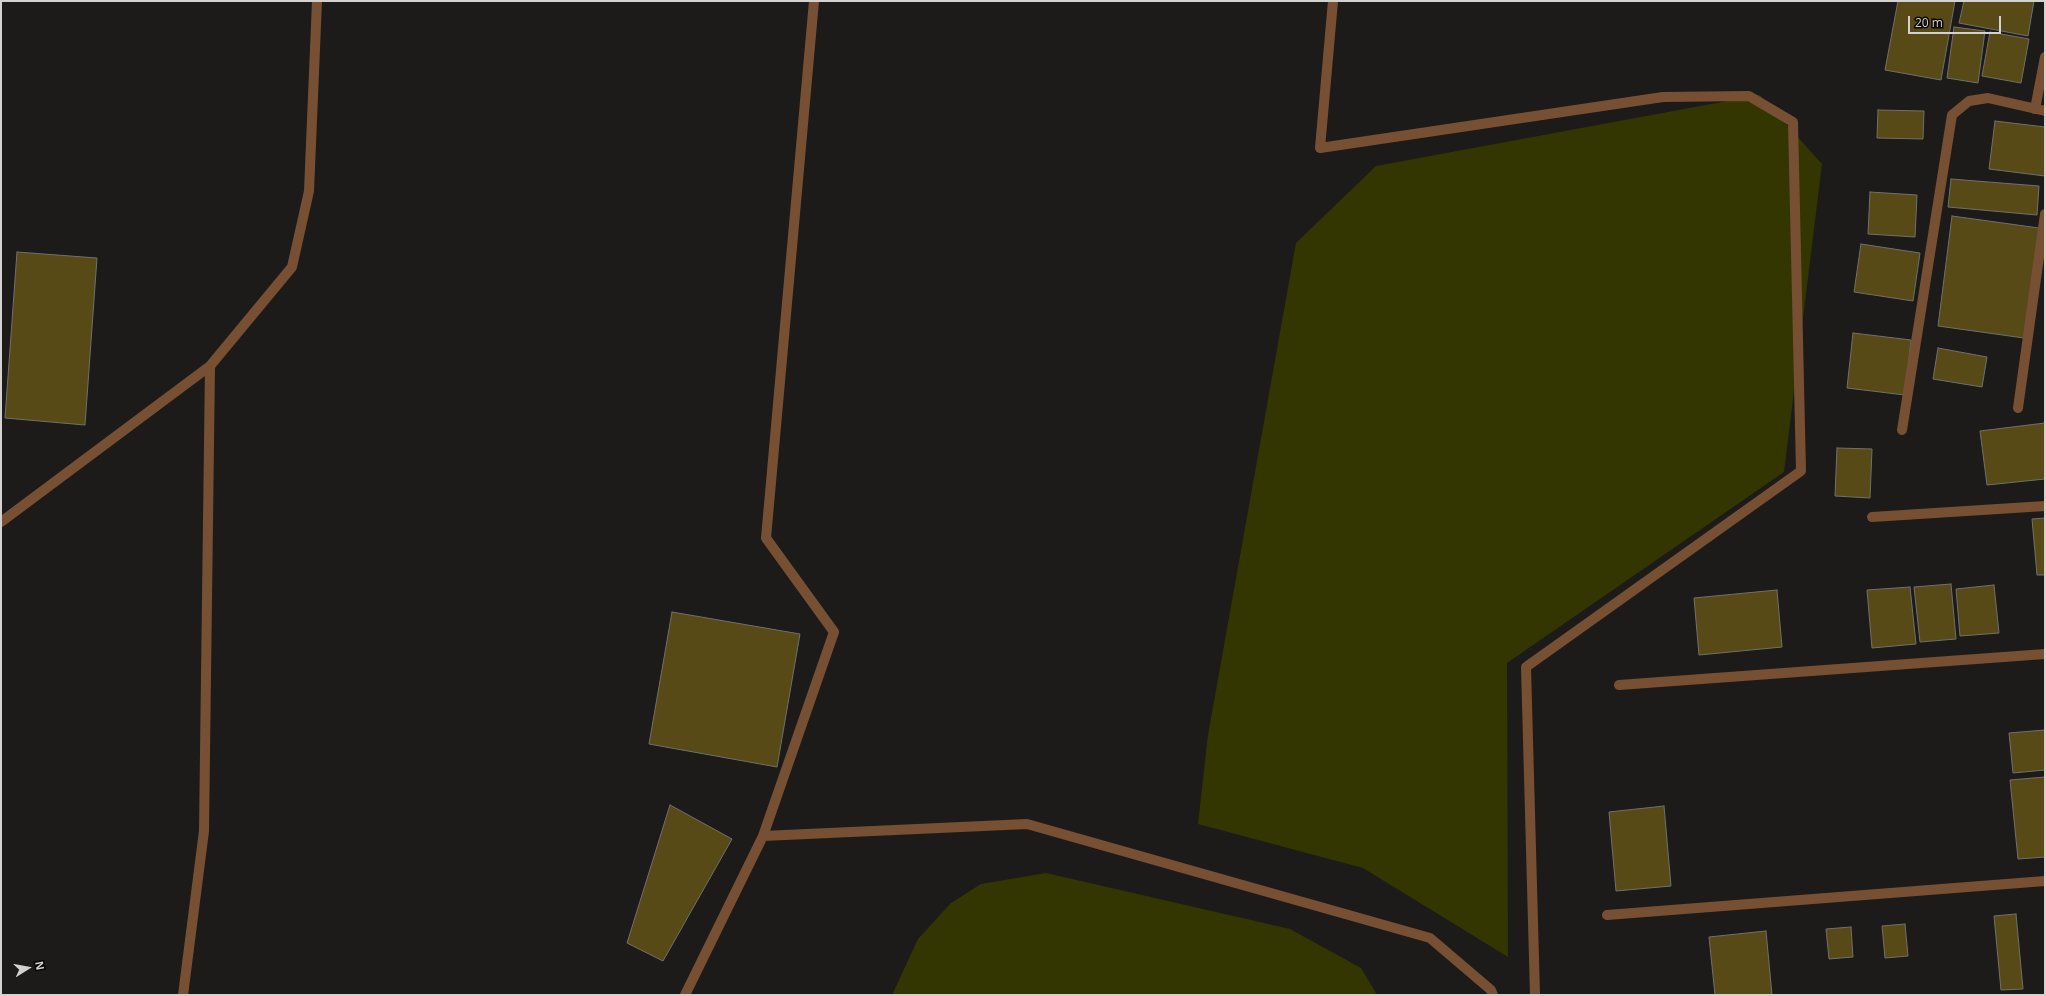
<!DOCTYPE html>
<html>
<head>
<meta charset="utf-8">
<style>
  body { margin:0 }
  #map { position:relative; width:2046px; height:996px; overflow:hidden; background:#1d1b19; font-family:"Open Sans",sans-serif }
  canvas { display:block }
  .frame { position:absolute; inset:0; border:2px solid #d3d2d1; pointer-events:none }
  .north { position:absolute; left:8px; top:948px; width:40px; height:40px; -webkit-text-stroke:3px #070605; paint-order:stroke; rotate:79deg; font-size:11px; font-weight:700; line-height:16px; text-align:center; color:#d3d2d1 }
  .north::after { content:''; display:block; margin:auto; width:14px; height:18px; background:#d3d2d1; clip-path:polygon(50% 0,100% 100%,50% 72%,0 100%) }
  .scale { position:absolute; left:1908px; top:16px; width:93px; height:18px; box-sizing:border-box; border:2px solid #d3d2d1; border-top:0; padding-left:5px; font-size:12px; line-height:14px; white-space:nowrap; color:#d3d2d1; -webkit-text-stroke:3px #070605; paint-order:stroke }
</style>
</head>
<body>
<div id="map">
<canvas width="2046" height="996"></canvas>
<div class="frame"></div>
<div class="north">N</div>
<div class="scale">20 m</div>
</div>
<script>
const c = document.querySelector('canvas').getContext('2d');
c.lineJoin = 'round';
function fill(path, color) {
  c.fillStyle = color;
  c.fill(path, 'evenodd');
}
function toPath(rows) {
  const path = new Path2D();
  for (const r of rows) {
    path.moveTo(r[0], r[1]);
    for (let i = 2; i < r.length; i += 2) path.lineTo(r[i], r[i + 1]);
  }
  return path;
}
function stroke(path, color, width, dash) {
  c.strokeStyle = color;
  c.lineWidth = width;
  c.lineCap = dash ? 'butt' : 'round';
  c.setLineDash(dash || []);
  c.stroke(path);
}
fill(toPath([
  [1760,95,1822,164,1784,472,1507,663,1508,957,1363,868,1198,824,1208,735,1296,243,1376,166],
  [1046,873,1290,929,1361,968,1377,995,892,995,918,939,951,903,981,884]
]), '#333600');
const building = toPath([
  [1898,1,1955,1,1941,80,1885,70,1898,1],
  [1964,1,2034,1,2028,36,1959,23,1964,1],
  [1954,27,1985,31,1978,83,1947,78,1954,27],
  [1990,32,2029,39,2021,83,1982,76,1990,32],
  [1878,110,1924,111,1923,139,1877,138,1878,110],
  [1995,121,2045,127,2045,176,1989,169,1995,121],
  [1951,179,2039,186,2037,215,1948,207,1951,179],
  [1870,192,1917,195,1915,237,1868,234,1870,192],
  [1952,216,2039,228,2024,338,1938,326,1952,216],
  [1861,244,1920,253,1913,301,1854,292,1861,244],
  [17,252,97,258,85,425,5,418,17,252],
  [1853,333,1911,340,1905,395,1847,388,1853,333],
  [1938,348,1987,357,1982,387,1933,379,1938,348],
  [2045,423,2045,479,1987,485,1980,431,2045,423],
  [1837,448,1872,449,1870,498,1835,496,1837,448],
  [2045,518,2045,575,2037,575,2032,519,2045,518],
  [1951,584,1956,639,1920,642,1914,587,1951,584],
  [1994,585,1999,633,1960,636,1956,589,1994,585],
  [1910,587,1916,644,1872,648,1867,590,1910,587],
  [1777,590,1782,647,1699,655,1694,598,1777,590],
  [672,612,800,634,777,767,649,744,672,612],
  [2045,730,2045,770,2013,773,2009,733,2045,730],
  [2045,777,2045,857,2018,859,2010,780,2045,777],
  [670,805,732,839,663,961,627,943,670,805],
  [1664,806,1671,886,1616,891,1609,812,1664,806],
  [2016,914,2023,989,2001,990,1994,916,2016,914],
  [1905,924,1908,956,1885,958,1882,926,1905,924],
  [1851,927,1853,957,1829,959,1826,929,1851,927],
  [1766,931,1772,995,1715,995,1709,937,1766,931]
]);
fill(building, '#584a16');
stroke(building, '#71706d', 1);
stroke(toPath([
  [1333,1,1320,148,1663,97,1749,96,1793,122,1801,471,1526,667,1535,995],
  [2035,109,2045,57],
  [1,522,210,366,292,267,309,191,317,1],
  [763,836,834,632,766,538,814,1],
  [183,995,204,831,210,366],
  [685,995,763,836,1027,824,1430,938,1491,990,1493,995]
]), '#775034', 10);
stroke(toPath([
  [2018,408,2045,214],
  [1902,430,1952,115,1969,101,1988,98,2045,111],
  [1872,517,2045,506],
  [1619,685,2045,654],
  [1607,915,2045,881]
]), '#775034', 10);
</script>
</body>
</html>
